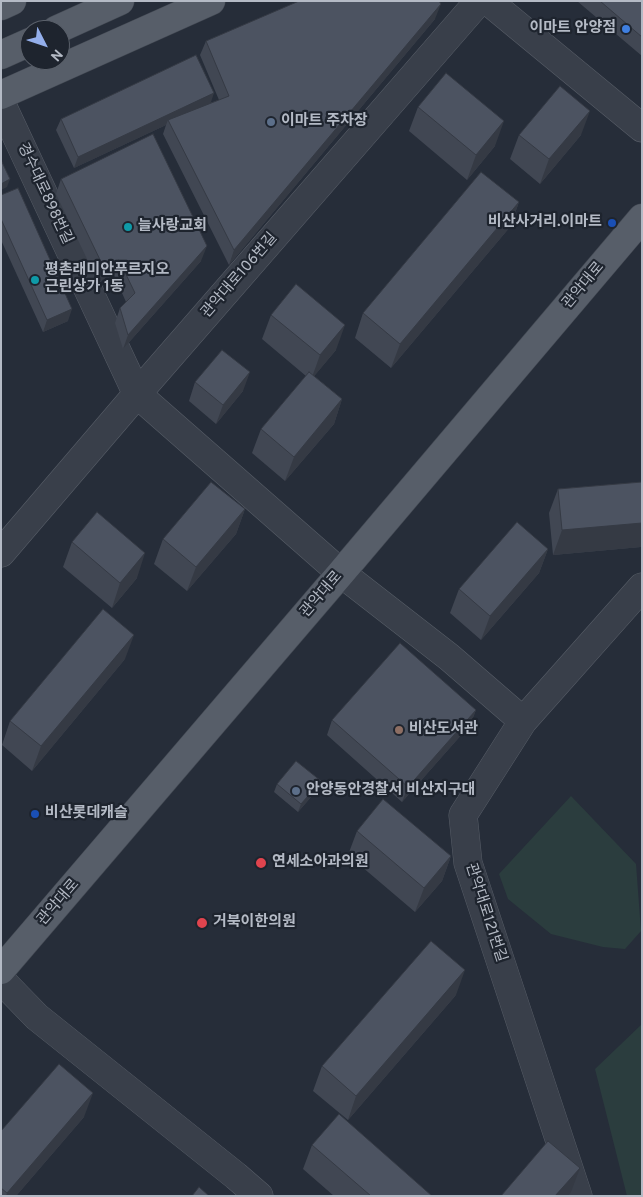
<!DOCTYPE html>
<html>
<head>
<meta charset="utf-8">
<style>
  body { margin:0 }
  #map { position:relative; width:643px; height:1197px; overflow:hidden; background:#262d39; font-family:Overpass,sans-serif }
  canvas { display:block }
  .frame { position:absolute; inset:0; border:2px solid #b4bac5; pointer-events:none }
  .north { position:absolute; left:20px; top:20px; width:50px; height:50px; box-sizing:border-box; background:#1e242e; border:1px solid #5a606a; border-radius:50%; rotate:131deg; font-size:14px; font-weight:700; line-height:20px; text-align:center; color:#b4bac5 }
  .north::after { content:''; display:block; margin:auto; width:18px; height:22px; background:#94afeb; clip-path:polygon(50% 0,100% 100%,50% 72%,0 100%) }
</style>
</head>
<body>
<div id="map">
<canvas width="643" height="1197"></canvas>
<div class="frame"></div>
<div class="north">N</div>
</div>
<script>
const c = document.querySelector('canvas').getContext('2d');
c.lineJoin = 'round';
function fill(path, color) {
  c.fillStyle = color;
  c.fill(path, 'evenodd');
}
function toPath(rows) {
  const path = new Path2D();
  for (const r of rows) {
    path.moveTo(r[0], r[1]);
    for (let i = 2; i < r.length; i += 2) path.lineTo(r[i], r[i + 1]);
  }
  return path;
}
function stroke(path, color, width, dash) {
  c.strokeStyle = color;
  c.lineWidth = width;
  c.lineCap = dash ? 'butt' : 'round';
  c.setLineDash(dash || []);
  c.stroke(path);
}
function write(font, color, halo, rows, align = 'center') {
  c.font = font + ' Overpass,"Noto Sans KR",sans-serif';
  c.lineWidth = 4.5;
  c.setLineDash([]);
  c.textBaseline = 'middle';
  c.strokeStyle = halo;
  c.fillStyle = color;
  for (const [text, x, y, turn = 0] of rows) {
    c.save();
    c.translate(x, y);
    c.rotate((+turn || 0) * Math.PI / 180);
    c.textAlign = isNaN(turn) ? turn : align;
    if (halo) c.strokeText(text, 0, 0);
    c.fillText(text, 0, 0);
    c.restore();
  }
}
fill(toPath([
  [571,796,636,864,641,931,625,949,603,947,551,934,508,899,499,874],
  [642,1024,642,1196,627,1196,595,1069]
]), '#2b3d3e');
const minor = toPath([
  [488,1,642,128],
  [1,103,137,394,341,573,449,657,523,721,463,815,468,863,578,1196],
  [1,553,137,394,479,1],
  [523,721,642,587],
  [1,980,37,1017,236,1176,259,1196]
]);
const major = toPath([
  [1,6,12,1],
  [56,30,120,1],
  [1,55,30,42],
  [1,95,211,1],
  [1,970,341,573,642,218]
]);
stroke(minor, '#575d67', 29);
stroke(major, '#424852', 29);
stroke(minor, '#393f4a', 28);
stroke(major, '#575e69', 28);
fill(toPath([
  [577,1,642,1,642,56],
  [435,19,229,265,163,134,166,125,74,168,56,130,61,119,210,103,219,100,200,55,206,41],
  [418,107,495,146,467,180,409,131],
  [519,135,581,135,540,184,510,159],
  [61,179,201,261,123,349,115,323,120,308,126,302,114,275,98,282,56,194],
  [1,195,68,321,43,332,1,240],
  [519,202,510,227,391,368,355,338,363,313],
  [271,315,336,350,314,376,342,399,334,424,285,481,252,453,261,429,306,376,262,339],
  [195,382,243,391,216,424,189,401],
  [642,482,642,544,641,547,553,555,549,513,558,489],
  [245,509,236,534,187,591,154,564,163,539],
  [72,542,137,578,112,608,63,567],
  [548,549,539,573,481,640,450,613,459,589],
  [125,659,32,771,2,745,10,721],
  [476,710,470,725,402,802,327,735,332,720],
  [277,784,318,789,298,812,274,792],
  [357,831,451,856,442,881,415,912,348,855],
  [456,995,348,1120,313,1091,322,1066],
  [84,1117,16,1196,1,1196,1,1131],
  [312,1145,432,1196,334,1196,303,1169]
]), '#414753');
fill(toPath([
  [441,4,435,19,229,265,234,250],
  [214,93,210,105,168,120,166,125,74,168,78,157],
  [590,111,581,135,540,184,549,159],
  [504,121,495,146,467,180,476,155],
  [10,179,7,187,1,190,1,184],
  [519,202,510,227,391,368,400,344],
  [207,246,201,261,123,349,128,335],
  [119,260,114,275,98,282,104,268],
  [72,309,68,321,43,332,47,320],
  [345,325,336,350,311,380,320,355],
  [250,372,243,391,216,424,223,405],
  [342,399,334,424,285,481,294,457],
  [245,509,236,534,187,591,196,567],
  [642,523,642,544,641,547,553,555,562,530],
  [548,549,539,573,481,640,490,616],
  [145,553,137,578,112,608,120,583],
  [134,635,125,659,32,771,41,746],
  [476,710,470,725,402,802,408,787],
  [321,781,318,789,298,812,301,804],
  [451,856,442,881,415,912,424,888],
  [465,970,456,995,348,1120,356,1096],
  [93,1093,84,1117,16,1196,6,1196,7,1193],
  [580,1168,571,1192,568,1196,555,1196]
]), '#353a44');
const building = toPath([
  [299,1,439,1,441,4,234,250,168,120,229,96,206,41,299,1],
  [600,1,642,1,642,37,600,1],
  [196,55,214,93,78,157,61,119,196,55],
  [446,73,504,121,476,155,418,107,446,73],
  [560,86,590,111,549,159,519,135,560,86],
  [153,134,207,246,128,335,120,308,135,293,119,260,104,268,61,179,153,134],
  [1,160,10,179,1,184,1,160],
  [481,172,519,202,400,344,363,313,481,172],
  [18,188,72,309,47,320,1,219,1,195,18,188],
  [296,284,345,325,320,355,271,315,296,284],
  [222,350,250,372,223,405,195,382,222,350],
  [309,372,342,399,294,457,261,429,309,372],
  [211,482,245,509,196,567,163,539,211,482],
  [642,482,642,523,562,530,558,489,642,482],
  [97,512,145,553,120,583,72,542,97,512],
  [517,522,548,549,490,616,459,589,517,522],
  [103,609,134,635,41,746,10,721,103,609],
  [400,643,476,710,408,787,332,720,400,643],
  [296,761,321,781,301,804,277,784,296,761],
  [383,799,451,856,424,888,357,831,383,799],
  [431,941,465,970,356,1096,322,1066,431,941],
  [59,1064,93,1093,7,1193,1,1188,1,1131,59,1064],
  [339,1114,432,1196,371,1196,312,1145,339,1114],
  [548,1141,580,1168,555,1196,501,1196,548,1141],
  [199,1187,209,1196,192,1196,199,1187]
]);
fill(building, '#4c5361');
stroke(building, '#353a44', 1);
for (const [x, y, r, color] of [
  [626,29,5,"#3f7fe0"],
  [271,122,5,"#5c6f8a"],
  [612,223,5,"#1a4fb4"],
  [128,227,5,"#0f9aa8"],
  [35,280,5,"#0f9aa8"],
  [399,730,5,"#8d6e63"],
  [296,791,5,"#5c6f8a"],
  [35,814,5,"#1a4fb4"],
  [261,863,6,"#e0444e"],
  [202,923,6,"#e0444e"]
]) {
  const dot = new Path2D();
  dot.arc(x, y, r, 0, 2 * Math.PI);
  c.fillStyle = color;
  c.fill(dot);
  stroke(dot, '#1e242e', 2);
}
write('bold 15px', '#b4bac5', '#1e242e', [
  ["이마트 안양점",616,29,"right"],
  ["이마트 주차장",281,122],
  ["비산사거리.이마트",602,223,"right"],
  ["늘사랑교회",138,227],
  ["평촌래미안푸르지오",45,271],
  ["근린상가 1동",45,288],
  ["비산도서관",409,730],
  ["안양동안경찰서 비산지구대",306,791],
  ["비산롯데캐슬",45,814],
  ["연세소아과의원",272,863],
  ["거북이한의원",213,923]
], 'left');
write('15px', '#b4bac5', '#1e242e', [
  ["경수대로898번길",44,194,65],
  ["관악대로106번길",240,276,-49],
  ["관악대로",584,286,-50],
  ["관악대로",322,595,-49],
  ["관악대로",59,903,-49],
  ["관악대로121번길",485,913,72]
]);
</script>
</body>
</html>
